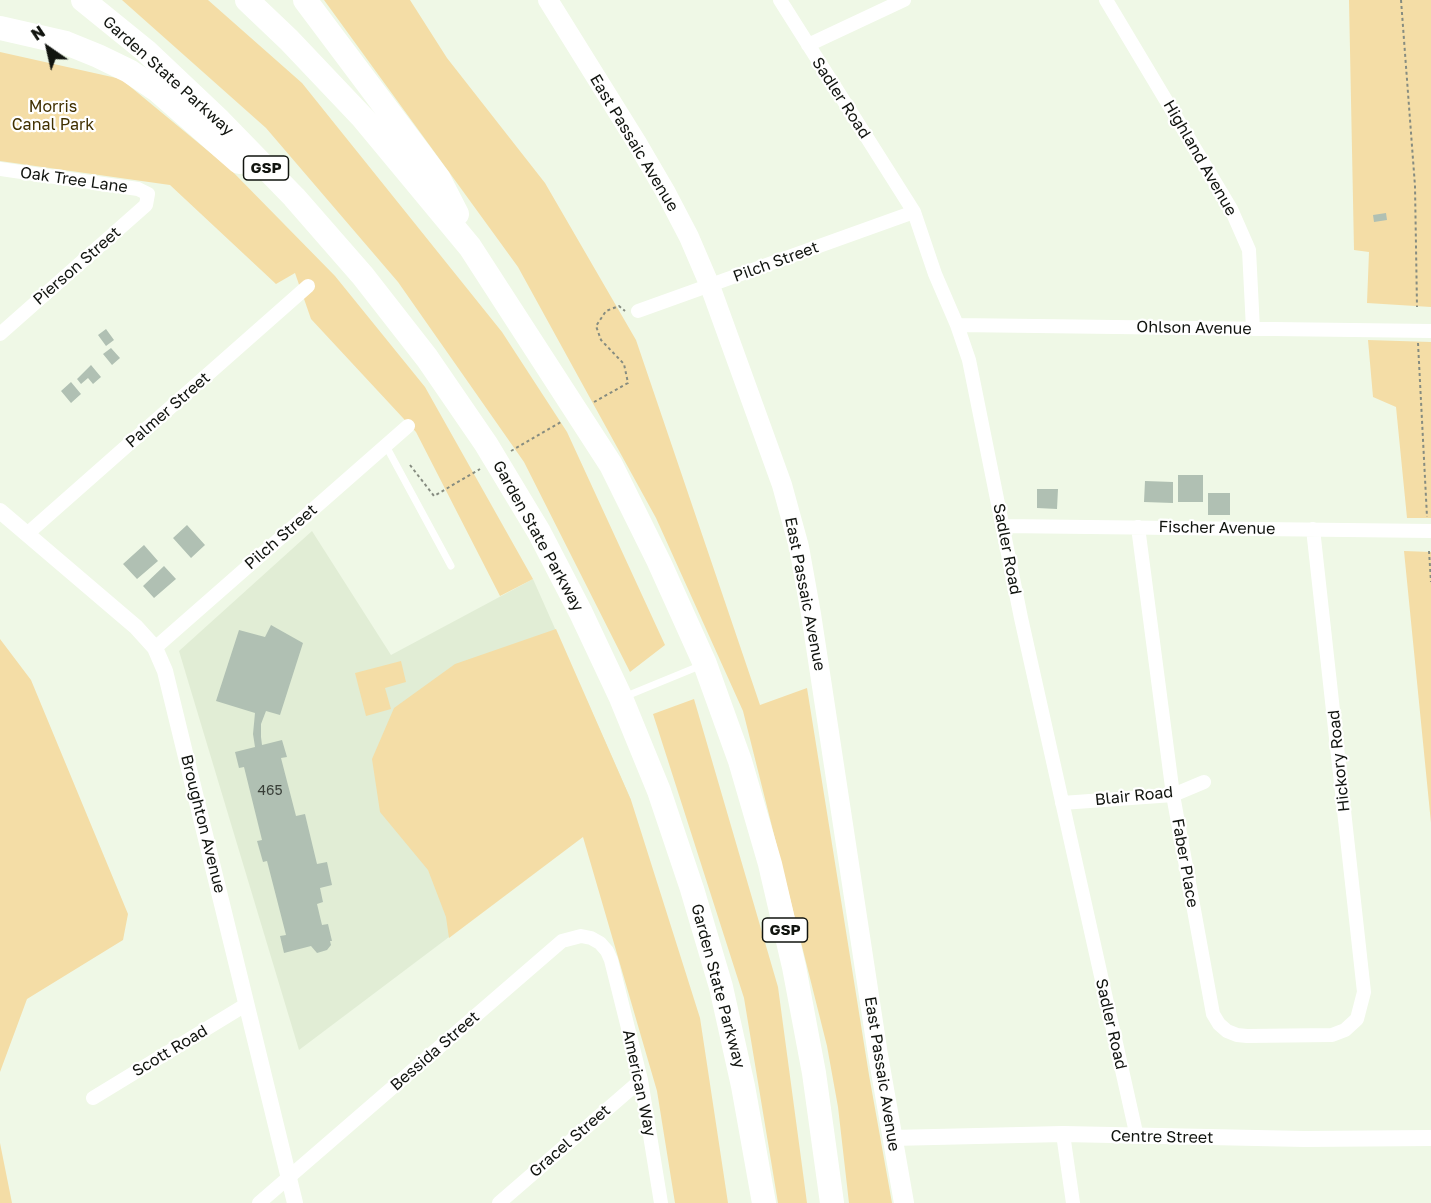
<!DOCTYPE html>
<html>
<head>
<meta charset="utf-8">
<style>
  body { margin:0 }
  #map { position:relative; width:1431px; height:1203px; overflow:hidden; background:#eff8e6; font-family:"Golos Text",sans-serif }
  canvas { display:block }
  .north { position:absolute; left:18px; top:18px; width:60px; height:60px; -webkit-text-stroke:4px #fff; paint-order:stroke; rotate:326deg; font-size:16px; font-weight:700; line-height:24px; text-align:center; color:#11140f }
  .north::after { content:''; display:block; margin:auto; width:21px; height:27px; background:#11140f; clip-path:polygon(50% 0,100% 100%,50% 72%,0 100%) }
</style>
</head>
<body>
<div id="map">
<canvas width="1431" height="1203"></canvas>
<div class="north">N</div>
</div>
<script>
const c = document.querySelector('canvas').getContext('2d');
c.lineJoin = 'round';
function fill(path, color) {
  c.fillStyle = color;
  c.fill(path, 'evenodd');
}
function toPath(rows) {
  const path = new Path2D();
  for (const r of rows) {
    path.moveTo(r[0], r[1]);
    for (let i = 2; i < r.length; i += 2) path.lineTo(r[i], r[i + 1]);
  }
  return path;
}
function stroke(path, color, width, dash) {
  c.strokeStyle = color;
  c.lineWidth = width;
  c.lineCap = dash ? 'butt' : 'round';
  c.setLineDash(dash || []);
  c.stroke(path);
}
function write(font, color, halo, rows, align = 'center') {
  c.font = font + ' "Golos Text",sans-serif';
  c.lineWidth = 4.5;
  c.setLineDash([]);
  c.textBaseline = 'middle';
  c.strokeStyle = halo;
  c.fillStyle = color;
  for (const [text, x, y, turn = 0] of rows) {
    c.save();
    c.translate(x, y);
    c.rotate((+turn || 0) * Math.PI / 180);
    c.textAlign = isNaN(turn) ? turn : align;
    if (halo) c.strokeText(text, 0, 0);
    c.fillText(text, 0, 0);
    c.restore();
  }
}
fill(toPath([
  [312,531,391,655,533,579,631,800,299,1050,179,651]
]), '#e1edd5');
fill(toPath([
  [122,0,208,0,302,83,502,332,567,432,665,645,630,672,524,462,398,282,266,128],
  [324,0,410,0,447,58,545,183,636,340,760,705,807,688,869,1075,892,1203,849,1203,838,1107,827,1046,743,711,656,518,518,267],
  [1349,0,1431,0,1431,307,1367,303,1369,252,1354,250],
  [0,52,121,79,230,169,335,276,425,387,533,579,500,596,416,432,311,319,295,273,276,284,170,185,0,161],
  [1368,340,1431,342,1431,518,1407,518,1396,407,1373,397],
  [1404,551,1431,552,1431,823],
  [556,629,631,800,700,1018,728,1203,675,1203,657,1091,583,837,449,938,446,917,428,870,380,812,372,759,394,708,455,664],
  [0,639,31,680,128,914,123,940,27,999,0,1072],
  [401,661,406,682,385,688,391,709,366,716,355,673],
  [694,699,778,987,807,1203,778,1203,744,998,653,714],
  [0,1143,12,1203,0,1203]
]), '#f4dda6');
fill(toPath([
  [1386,213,1387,220,1374,222,1373,215],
  [106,329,114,340,106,346,98,335],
  [111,348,120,358,112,365,103,354],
  [91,365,101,377,93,384,88,378,81,384,77,379],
  [71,382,81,394,71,403,61,391],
  [1178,475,1203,475,1203,502,1178,502],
  [1145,481,1173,482,1173,503,1144,502],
  [1037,489,1058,489,1057,509,1037,508],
  [1208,493,1230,493,1230,515,1208,515],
  [187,525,205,545,191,558,173,538],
  [144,545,158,561,137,579,123,564],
  [164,566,176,579,154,598,143,586],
  [271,625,303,643,280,715,266,711,261,724,261,737,262,745,282,740,287,757,281,758,296,816,305,814,317,864,327,862,332,885,320,888,323,902,317,904,322,925,328,924,332,941,330,941,331,945,327,950,317,953,311,946,284,953,280,936,286,935,267,861,263,862,257,841,262,840,244,767,239,768,235,752,255,747,253,734,255,713,216,701,239,630,265,637]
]), '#b0c0b3');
stroke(toPath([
  [1401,0,1415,186,1417,307],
  [1418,343,1427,517],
  [594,402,628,383,624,364,601,340,596,326,606,311,619,306,625,311],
  [511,451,561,422],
  [410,465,434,496,480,469],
  [1429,551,1431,582]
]), '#868c80', 2, [3, 3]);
stroke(toPath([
  [386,446,451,566],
  [624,697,702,665]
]), '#fff', 7);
stroke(toPath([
  [780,0,914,212,935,274,957,325,969,360,1021,618,1137,1137],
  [1106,0,1231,209,1249,250,1253,329],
  [808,45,904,0],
  [0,169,138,189,148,194,146,205,0,334],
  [638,311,914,212],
  [957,325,1431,331],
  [1003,526,1431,531],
  [1138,527,1173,795,1211,1003,1213,1014,1219,1024,1227,1031,1237,1035,1247,1036,1332,1035,1345,1030,1357,1019,1364,992,1313,529],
  [27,534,308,286],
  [155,648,408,426],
  [1062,803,1173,795,1204,782],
  [93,1098,247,1004],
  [1063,1134,1073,1203],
  [259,1203,562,941,581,936,591,938,600,943,607,951,611,960,641,1080,661,1203],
  [499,1203,641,1080]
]), '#fff', 14);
stroke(toPath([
  [0,511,136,627,155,648,165,671,295,1203],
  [892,1138,1063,1134,1305,1139,1431,1138]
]), '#fff', 16);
stroke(toPath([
  [548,0,637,143,665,191,689,237,710,286,782,485,799,547,811,614,878,1055,904,1203]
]), '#fff', 20);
stroke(toPath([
  [83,0,146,51,220,121,294,197,363,276,427,358,486,444,539,532,581,613,621,698,659,791,692,889,721,987,743,1086,764,1203],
  [247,0,289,40,363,118,470,247,611,465,659,562,705,664,740,761,770,864,794,967,814,1073,832,1203],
  [305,0,419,152,439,179,457,214],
  [0,28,66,43,98,56,129,71,157,90,239,162]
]), '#fff', 24);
write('14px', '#393f38', null, [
  ["465",270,791]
]);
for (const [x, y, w] of [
  [266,168,45],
  [785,930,45]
]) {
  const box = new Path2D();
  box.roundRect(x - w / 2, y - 12, w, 24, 4.5);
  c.fillStyle = '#fff';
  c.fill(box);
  stroke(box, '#11140f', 1.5);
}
write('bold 15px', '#11140f', null, [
  ["GSP",266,168],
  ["GSP",785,930]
]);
write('16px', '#11140f', '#fff', [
  ["Garden State Parkway",168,76,42],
  ["Sadler Road",841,98,57],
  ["East Passaic Avenue",634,143,59],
  ["Highland Avenue",1200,158,60],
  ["Oak Tree Lane",74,180,8],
  ["Pilch Street",776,262,-20],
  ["Pierson Street",77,266,-41],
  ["Ohlson Avenue",1194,328,1],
  ["Palmer Street",168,410,-41],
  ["Fischer Avenue",1217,528,1],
  ["Garden State Parkway",538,536,61],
  ["Pilch Street",281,537,-41],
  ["Sadler Road",1007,549,79],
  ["East Passaic Avenue",805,594,79],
  ["Hickory Road",1339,761,-96],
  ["Blair Road",1134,796,-6],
  ["Broughton Avenue",203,824,76],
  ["Faber Place",1185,863,80],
  ["Garden State Parkway",718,986,75],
  ["Sadler Road",1111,1024,77],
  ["Scott Road",170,1051,-31],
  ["Bessida Street",435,1051,-41],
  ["East Passaic Avenue",882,1074,81],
  ["American Way",639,1083,78],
  ["Centre Street",1162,1137,1],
  ["Gracel Street",570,1141,-41]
]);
write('16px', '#413000', '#fff', [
  ["Morris",53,107],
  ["Canal Park",53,125]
]);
</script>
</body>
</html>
